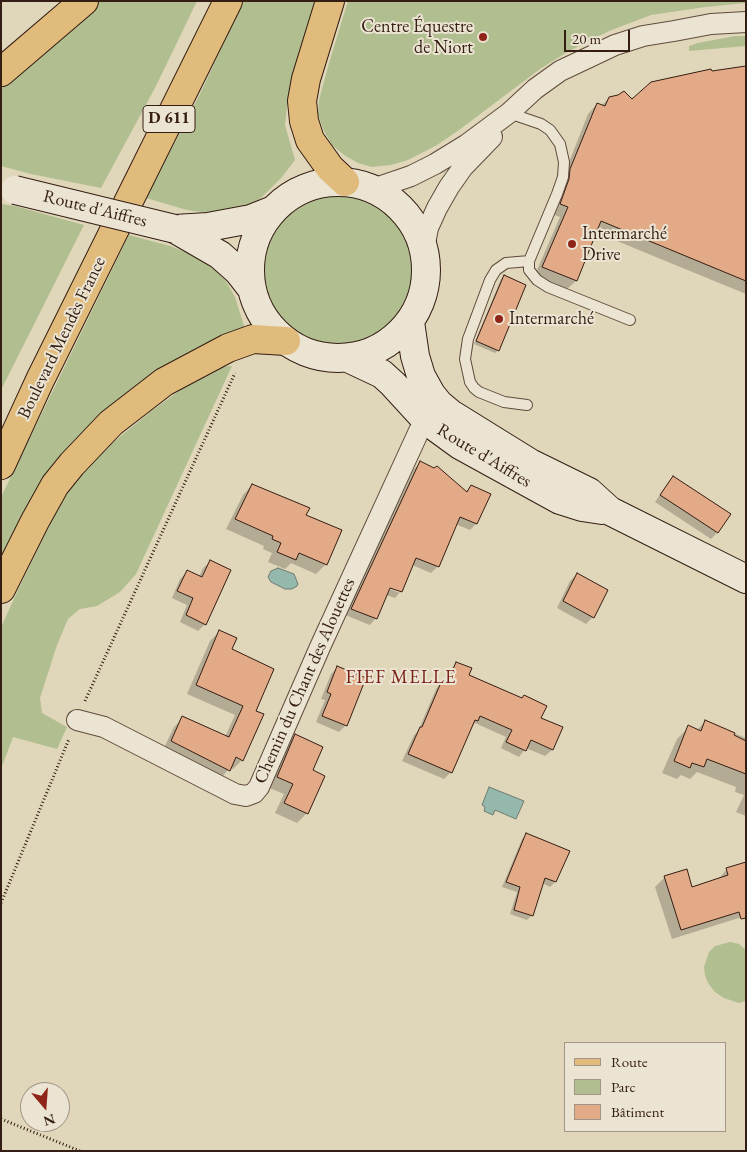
<!DOCTYPE html>
<html>
<head>
<meta charset="utf-8">
<style>
  body { margin:0 }
  #map { position:relative; width:747px; height:1152px; overflow:hidden; background:#e0d6b9; font-family:"EB Garamond",serif }
  canvas { display:block }
  .frame { position:absolute; inset:0; border:2px solid #341d13; pointer-events:none }
  .legend { position:absolute; left:564px; top:1042px; width:162px; height:90px; box-sizing:border-box; background:#ebe4d2; border:1px solid #a29486; margin:0; padding:6px 9px; list-style:none; font-size:15px; color:#341d13 }
  .legend li { display:flex; align-items:center; gap:10px; height:25px }
  .legend b { width:25px; border:1px solid #a29486 }
  .north { position:absolute; left:20px; top:1082px; width:50px; height:50px; box-sizing:border-box; background:#ebe4d2; border:1px solid #a29486; border-radius:50%; rotate:162deg; font-size:14px; font-weight:700; line-height:20px; text-align:center; color:#341d13 }
  .north::after { content:''; display:block; margin:auto; width:18px; height:22px; background:#8f2418; clip-path:polygon(50% 0,100% 100%,50% 72%,0 100%) }
  .scale { position:absolute; left:564px; top:30px; width:66px; height:22px; box-sizing:border-box; border:2px solid #341d13; border-top:0; padding-left:6px; font-size:15px; line-height:18px; white-space:nowrap; color:#341d13; -webkit-text-stroke:4px #ebe4d2; paint-order:stroke }
</style>
</head>
<body>
<div id="map">
<canvas width="747" height="1152"></canvas>
<div class="frame"></div>
<ul class="legend">
<li><b style="height:6px;background:#e0bb7c"></b>Route</li>
<li><b style="height:14px;background:#b1be90"></b>Parc</li>
<li><b style="height:14px;background:#e2aa87"></b>Bâtiment</li>
</ul>
<div class="north">N</div>
<div class="scale">20 m</div>
</div>
<script>
const c = document.querySelector('canvas').getContext('2d');
c.lineJoin = 'round';
function fill(path, color) {
  c.fillStyle = color;
  c.fill(path, 'evenodd');
}
function toPath(rows) {
  const path = new Path2D();
  for (const r of rows) {
    if (r.length === 3) {
      path.moveTo(r[0] + r[2], r[1]);
      path.arc(r[0], r[1], r[2], 0, 2 * Math.PI);
      continue;
    }
    path.moveTo(r[0], r[1]);
    for (let i = 2; i < r.length; i += 2) path.lineTo(r[i], r[i + 1]);
  }
  return path;
}
function stroke(path, color, width, dash) {
  c.strokeStyle = color;
  c.lineWidth = width;
  c.lineCap = dash ? 'butt' : 'round';
  c.setLineDash(dash || []);
  c.stroke(path);
}
function write(font, color, halo, rows, align = 'center') {
  c.font = font + ' "EB Garamond",serif';
  c.lineWidth = 4;
  c.setLineDash([]);
  c.textBaseline = 'middle';
  c.strokeStyle = halo;
  c.fillStyle = color;
  for (const [text, x, y, turn = 0] of rows) {
    c.save();
    c.translate(x, y);
    c.rotate((+turn || 0) * Math.PI / 180);
    c.textAlign = isNaN(turn) ? turn : align;
    if (halo) c.strokeText(text, 0, 0);
    c.fillText(text, 0, 0);
    c.restore();
  }
}
fill(toPath([
  [97,1,197,1,156,86,101,188,31,174,1,166,1,84],
  [243,1,316,1,288,97,285,125,295,160,282,177,260,199,243,207,217,214,187,210,146,198,201,92],
  [348,1,746,1,746,3,705,7,651,15,609,31,569,51,540,69,459,130,437,145,408,160,391,165,372,167,358,163,344,155,332,145,323,129,318,114,319,100,329,63],
  [735,36,746,36,746,46,689,51,689,46,698,43],
  [337,271,75],
  [1,204,15,206,84,225,1,390],
  [129,235,170,246,193,255,214,269,226,281,235,297,245,329,162,372,1,574,1,497],
  [232,366,136,574,120,592,97,606,80,609,68,619,57,645,40,698,42,713,67,727,57,749,13,737,1,769,1,627,19,588,58,508,75,482,101,452,153,410,190,383,219,367],
  [730,942,739,944,746,950,746,1001,739,1003,724,998,715,992,708,983,705,975,704,967,709,952,715,946]
]), '#b1be90');
const water = toPath([
  [278,568,294,574,298,584,297,586,292,589,285,589,271,582,268,577,271,571,278,568],
  [489,787,524,801,516,819,495,810,493,815,484,811,485,807,482,805,489,787]
]);
fill(water, '#94b9ac');
stroke(water, '#6e7b6f', 1);
fill(toPath([
  [746,68,746,294,595,232,576,281,566,290,534,277,560,217,552,214,562,180,588,114,597,104,601,106,609,98,632,101,711,73],
  [504,276,498,350,495,353,474,344,501,279],
  [420,463,465,492,471,487,476,524,470,530,455,524,438,566,431,573,412,565,401,591,395,598,386,595,376,618,370,625,345,615,414,469],
  [384,585,400,590,400,593,384,587],
  [673,477,717,533,711,539,655,502,667,484],
  [252,485,305,516,326,564,316,574,291,563,285,569,268,562,272,553,263,549,264,546,226,529,243,495],
  [210,562,205,624,198,631,180,622,187,605,172,598,180,579,187,572,199,577,203,568],
  [577,574,593,617,586,624,557,608,570,581],
  [219,632,230,650,254,711,242,760,233,769,230,768,220,779,163,750,174,727,183,718,225,737,235,715,187,694,210,641],
  [457,663,468,676,540,718,562,728,552,750,545,756,526,748,519,757,501,748,506,737,475,723,471,727,451,772,444,779,402,761,414,735,418,731,436,689,442,682,444,683,450,670],
  [338,667,346,725,339,732,316,722,325,700,321,699,331,674],
  [705,722,746,738,746,816,736,812,744,795,735,792,736,787,697,772,690,779,681,775,677,779,662,773,677,739,689,727,697,730],
  [295,736,311,771,307,813,297,823,275,813,284,794,267,787,285,746],
  [527,834,568,852,555,882,550,887,542,883,532,915,527,920,510,914,517,892,502,887,522,839],
  [746,863,746,918,745,916,672,939,655,887,665,877,691,888,718,880,727,869]
]), '#0003');
const building = toPath([
  [746,66,746,281,601,221,577,281,542,267,568,207,560,204,569,179,570,169,597,103,605,106,609,97,618,95,624,91,632,99,651,82,711,69,712,71,746,66],
  [504,275,526,285,499,351,476,341,504,275],
  [420,461,434,468,437,466,467,492,471,485,491,494,477,524,460,517,439,567,416,558,402,592,390,588,377,619,351,609,420,461],
  [673,476,731,514,718,533,660,495,673,476],
  [252,484,310,508,306,515,342,530,327,565,299,553,296,560,277,552,281,543,272,539,273,536,235,519,252,484],
  [210,560,231,570,206,625,186,615,193,598,177,591,187,570,202,577,210,560],
  [577,573,608,590,594,618,563,601,577,573],
  [219,630,237,638,232,649,274,669,256,711,264,714,243,761,236,757,230,771,171,741,182,716,229,737,243,706,196,685,219,630],
  [456,662,472,668,469,675,522,698,524,695,547,706,541,718,563,727,553,750,531,740,526,751,506,742,512,730,480,716,478,721,475,720,452,773,408,754,420,727,422,727,442,680,448,682,456,662],
  [337,666,366,678,347,726,322,716,331,694,327,692,337,666],
  [705,720,735,733,734,735,746,741,746,774,707,759,704,767,692,763,690,768,674,761,688,725,701,731,705,720],
  [295,734,323,747,313,770,325,776,308,814,284,803,293,784,277,777,295,734],
  [526,833,570,851,556,882,545,878,533,916,514,910,520,887,506,882,526,833],
  [746,862,746,918,741,919,739,912,681,930,664,876,687,869,692,887,728,875,726,868,746,862]
]);
fill(building, '#e2aa87');
stroke(building, '#341d13', 1);
const lane = toPath([
  [509,113,541,124,550,130,560,144,564,162,563,177,557,194,529,261,529,270,537,280,548,287,630,320],
  [527,405,504,402,479,392,474,388,470,382,465,359,468,339,490,280,496,270,506,263,529,261]
]);
const street = toPath([
  [373,189,411,176,435,164,466,145,509,113,535,89,560,71,615,45,643,36,674,31,711,24,746,22],
  [424,249,428,228,437,208,449,187,463,167,492,137],
  [77,720,104,727,235,794,246,796,254,793,259,787,320,647,419,431,427,421]
]);
const secondary = toPath([
  [338,270,88],
  [175,229,220,255,238,271,252,289],
  [175,229,208,227,251,219,271,211],
  [410,322,415,356,421,376,431,394,439,404,451,414,530,463,589,492,610,511,746,579],
  [348,358,382,374,393,384,427,421,460,445,560,500,582,507,602,510]
]);
const primary = toPath([
  [330,1,306,79,302,101,304,121,310,140,330,168,345,182],
  [1,72,84,1],
  [1,465,40,380,228,1],
  [1,589,35,521,55,485,72,464,111,423,164,382,228,348,253,339,286,341]
]);
stroke(lane, '#5f4b3c', 12);
stroke(street, '#5f4b3c', 22);
stroke(secondary, '#341d13', 30);
stroke(primary, '#341d13', 30);
stroke(toPath([
  [85,701,235,373],
  [1,903,69,739],
  [1,1119,80,1151]
]), '#341d13', 3, [1, 2.5]);
stroke(lane, '#ebe4d2', 10);
stroke(street, '#ebe4d2', 20);
stroke(secondary, '#ebe4d2', 28);
stroke(primary, '#e0bb7c', 28);
const secondaryBridge = toPath([
  [15,190,175,229]
]);
stroke(secondaryBridge, '#341d13', 30, []);
stroke(secondaryBridge, '#ebe4d2', 28);
for (const [x, y, r, color] of [
  [483,37,5,"#8f2418"],
  [572,244,5,"#8f2418"],
  [499,319,5,"#8f2418"]
]) {
  const dot = new Path2D();
  dot.arc(x, y, r, 0, 2 * Math.PI);
  c.fillStyle = color;
  c.fill(dot);
  stroke(dot, '#ebe4d2', 2);
}
for (const [x, y, w] of [
  [169,119,52]
]) {
  const box = new Path2D();
  box.roundRect(x - w / 2, y - 13.5, w, 27, 4);
  c.fillStyle = '#ebe4d2';
  c.fill(box);
  stroke(box, '#341d13', 1);
}
write('bold 16px', '#341d13', null, [
  ["D 611",169,119]
]);
write('18px', '#341d13', '#ebe4d2', [
  ["Centre Équestre",473,27,"right"],
  ["de Niort",473,48,"right"],
  ["Intermarché",582,234],
  ["Drive",582,255],
  ["Intermarché",509,319]
], 'left');
write('18px', '#341d13', '#ebe4d2', [
  ["Route d'Aiffres",95,209,14],
  ["Boulevard Mendès France",62,338,-64],
  ["Route d'Aiffres",484,456,31],
  ["Chemin du Chant des Alouettes",305,681,-66]
]);
c.letterSpacing = '1px';
write('19px', '#7a1f14', '#ebe4d2', [
  ["FIEF MELLE",401,678]
]);
c.letterSpacing = '0px';
</script>
</body>
</html>
